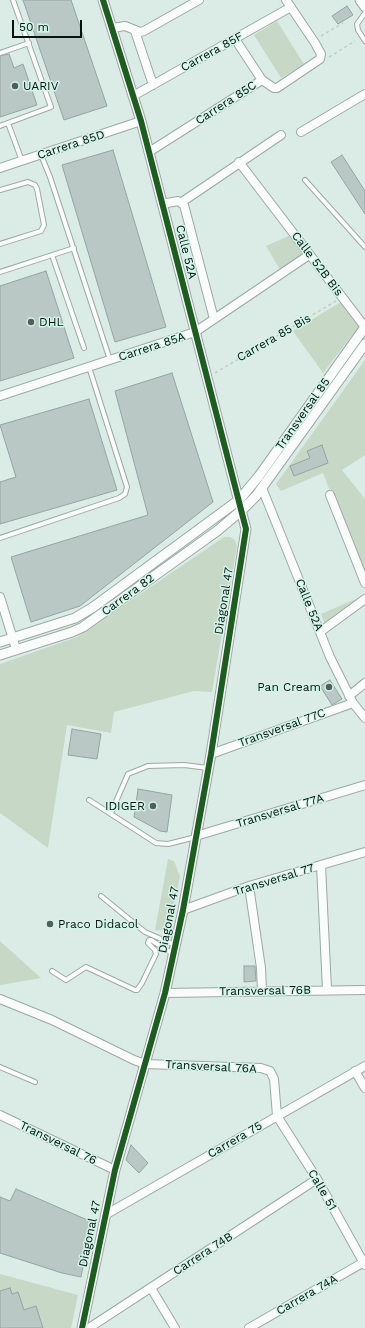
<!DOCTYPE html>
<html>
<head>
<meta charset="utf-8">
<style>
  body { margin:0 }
  #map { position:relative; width:365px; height:1328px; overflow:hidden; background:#dbece6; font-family:"Work Sans",sans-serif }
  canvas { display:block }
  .scale { position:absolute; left:12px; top:20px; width:70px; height:18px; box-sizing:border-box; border:2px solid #07130f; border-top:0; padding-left:5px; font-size:12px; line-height:14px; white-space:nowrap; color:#07130f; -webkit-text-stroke:3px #d3f4e8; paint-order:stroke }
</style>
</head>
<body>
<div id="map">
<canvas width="365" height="1328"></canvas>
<div class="scale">50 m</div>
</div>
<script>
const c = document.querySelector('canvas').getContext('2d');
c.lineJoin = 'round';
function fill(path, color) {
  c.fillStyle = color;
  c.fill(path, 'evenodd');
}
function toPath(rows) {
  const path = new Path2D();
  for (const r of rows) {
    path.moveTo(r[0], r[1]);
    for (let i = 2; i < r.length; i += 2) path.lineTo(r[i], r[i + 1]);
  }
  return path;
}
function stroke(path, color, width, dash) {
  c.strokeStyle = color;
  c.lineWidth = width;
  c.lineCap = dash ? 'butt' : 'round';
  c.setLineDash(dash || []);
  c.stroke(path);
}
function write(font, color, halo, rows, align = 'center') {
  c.font = font + ' "Work Sans",sans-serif';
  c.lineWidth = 3;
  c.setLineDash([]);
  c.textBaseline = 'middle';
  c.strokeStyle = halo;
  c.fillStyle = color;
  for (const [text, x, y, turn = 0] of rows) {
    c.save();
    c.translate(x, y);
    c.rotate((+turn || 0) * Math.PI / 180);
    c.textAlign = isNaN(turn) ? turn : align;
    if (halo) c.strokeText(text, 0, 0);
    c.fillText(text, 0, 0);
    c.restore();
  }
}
fill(toPath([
  [277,21,304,64,281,78,254,35],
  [291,235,309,259,284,276,266,246],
  [341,302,360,325,323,373,293,331],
  [365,360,365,455,342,470,365,499,365,581,323,473,281,491,276,484],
  [224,537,230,537,235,540,237,546,212,692,194,691,114,712,111,733,67,725,48,848,0,813,0,664,77,637],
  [365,595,365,597,326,626,321,614],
  [168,859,174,861,180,876,169,931,155,930],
  [0,941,41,978,0,985],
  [0,1274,78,1295,71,1328,0,1328]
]), '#c7d8c7');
const building = toPath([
  [23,0,71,0,107,106,64,120,23,0],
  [347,6,353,15,338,24,332,16,347,6],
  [9,54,14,68,23,64,37,105,0,117,0,56,9,54],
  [113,150,166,327,115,342,62,165,113,150],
  [342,155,365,191,365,214,331,162,342,155],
  [46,271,74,358,0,381,0,286,46,271],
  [172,373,213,502,80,606,31,622,11,557,148,515,115,391,172,373],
  [89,399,117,490,0,524,0,482,16,477,0,425,89,399],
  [322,445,328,463,294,476,290,466,310,458,307,451,322,445],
  [330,680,342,699,332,705,320,686,330,680],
  [72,729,101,734,97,759,68,755,72,729],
  [138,789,172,795,167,832,160,831,134,817,138,789],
  [244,966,255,966,256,981,244,982,244,966],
  [131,1145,148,1163,139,1173,126,1160,131,1145],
  [16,1189,92,1222,81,1277,62,1273,0,1253,0,1197,10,1201,16,1189],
  [10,1288,12,1294,18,1292,24,1310,36,1306,43,1328,0,1328,0,1291,10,1288]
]);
fill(building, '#b9c8c4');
stroke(building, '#96a4a1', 1);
const service = toPath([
  [365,13,357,24,358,30,365,41],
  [0,53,29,43],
  [8,123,22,161],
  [0,126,51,107,13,0],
  [41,155,50,177,110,360],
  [305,180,365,247],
  [0,190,28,182,35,185,37,189,44,225,41,231,0,244],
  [52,255,84,348],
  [0,272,74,248],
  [0,538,119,498,125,494,127,487,89,367],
  [89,800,156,843,168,844,196,837],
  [111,813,128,774,148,766,184,765,208,768],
  [101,896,145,932,175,945],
  [52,971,66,980,86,967,135,990,137,990,142,983,156,954,155,950,148,943,149,940,151,940,173,954],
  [0,1067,35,1082]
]);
const minor = toPath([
  [112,28,125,26,140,32,144,31,199,0],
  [135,31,153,85],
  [235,39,262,80,274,88,277,88,320,59,321,54,315,43,286,0],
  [133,96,291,7],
  [301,132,365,94],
  [149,152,262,80],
  [239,162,365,327],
  [0,168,141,121],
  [182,202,281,135],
  [162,204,178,201,184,205,214,319],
  [0,396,195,332,309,255],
  [262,488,330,657,353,703,365,718],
  [330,495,365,583],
  [0,597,16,649],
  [320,632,365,599],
  [349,696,365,683],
  [211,754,353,703],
  [196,836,365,785],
  [321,865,327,990],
  [249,886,261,968,262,991],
  [183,910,249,886,365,852],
  [165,993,365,990],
  [0,999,52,1020,134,1060,145,1064,261,1068,270,1071,274,1079,277,1116,317,1179,365,1265],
  [355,1071,365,1088],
  [0,1115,115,1170],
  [105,1215,365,1066],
  [151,1288,175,1328],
  [89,1328,317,1179],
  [249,1328,364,1262]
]);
const tertiary = toPath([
  [360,0,365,7],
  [0,642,75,618,92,608,239,500,259,476,365,327],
  [0,655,72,632,83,627,217,531,242,510,256,496,365,344],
  [82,1328,115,1170,165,993,183,910,211,754,246,529,141,121,103,0]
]);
stroke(service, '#9ca9a5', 6);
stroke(minor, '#9ca9a5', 10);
stroke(tertiary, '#9ca9a5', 11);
stroke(toPath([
  [321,36,343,23],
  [329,57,355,41],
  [215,373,336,301]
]), '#c5cbc8', 1.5, [3, 3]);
stroke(service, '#fafcfb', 4);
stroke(minor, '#fafcfb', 8);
stroke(tertiary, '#fafcfb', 9);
stroke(toPath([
  [82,1328,115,1170,165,993,183,910,211,754,246,529,141,121,103,0]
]), '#1b5e20', 6);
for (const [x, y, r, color] of [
  [15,86,4,"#515f5a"],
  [31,322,4,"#515f5a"],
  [329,687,4,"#515f5a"],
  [153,806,4,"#515f5a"],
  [50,924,4,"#515f5a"]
]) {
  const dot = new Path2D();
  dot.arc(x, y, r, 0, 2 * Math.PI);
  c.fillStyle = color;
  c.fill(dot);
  stroke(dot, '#d3f4e8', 1.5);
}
write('12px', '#07130f', '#d3f4e8', [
  ["Carrera 85F",212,52,-29],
  ["Carrera 85C",226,103,-33],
  ["Carrera 85D",71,145,-18],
  ["Calle 52A",186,252,76],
  ["Calle 52B Bis",317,264,53],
  ["Carrera 85 Bis",274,338,-30],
  ["Carrera 85A",152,347,-18],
  ["Transversal 85",303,414,-55],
  ["Carrera 82",128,595,-36],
  ["Diagonal 47",224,601,-81],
  ["Calle 52A",309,605,68],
  ["Transversal 77C",282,728,-20],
  ["Transversal 77A",280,811,-17],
  ["Transversal 77",274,880,-17],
  ["Diagonal 47",169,920,-79],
  ["Transversal 76B",265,991,-1],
  ["Transversal 76A",211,1067,3],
  ["Carrera 75",235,1140,-30],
  ["Transversal 76",58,1143,26],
  ["Calle 51",322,1190,60],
  ["Diagonal 47",90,1234,-78],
  ["Carrera 74B",203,1254,-33],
  ["Carrera 74A",307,1295,-30]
]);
write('12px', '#07130f', '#d3f4e8', [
  ["UARIV",23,86],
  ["DHL",39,322],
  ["Pan Cream",321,687,"right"],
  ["IDIGER",145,806,"right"],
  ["Praco Didacol",58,924]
], 'left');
</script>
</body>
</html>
